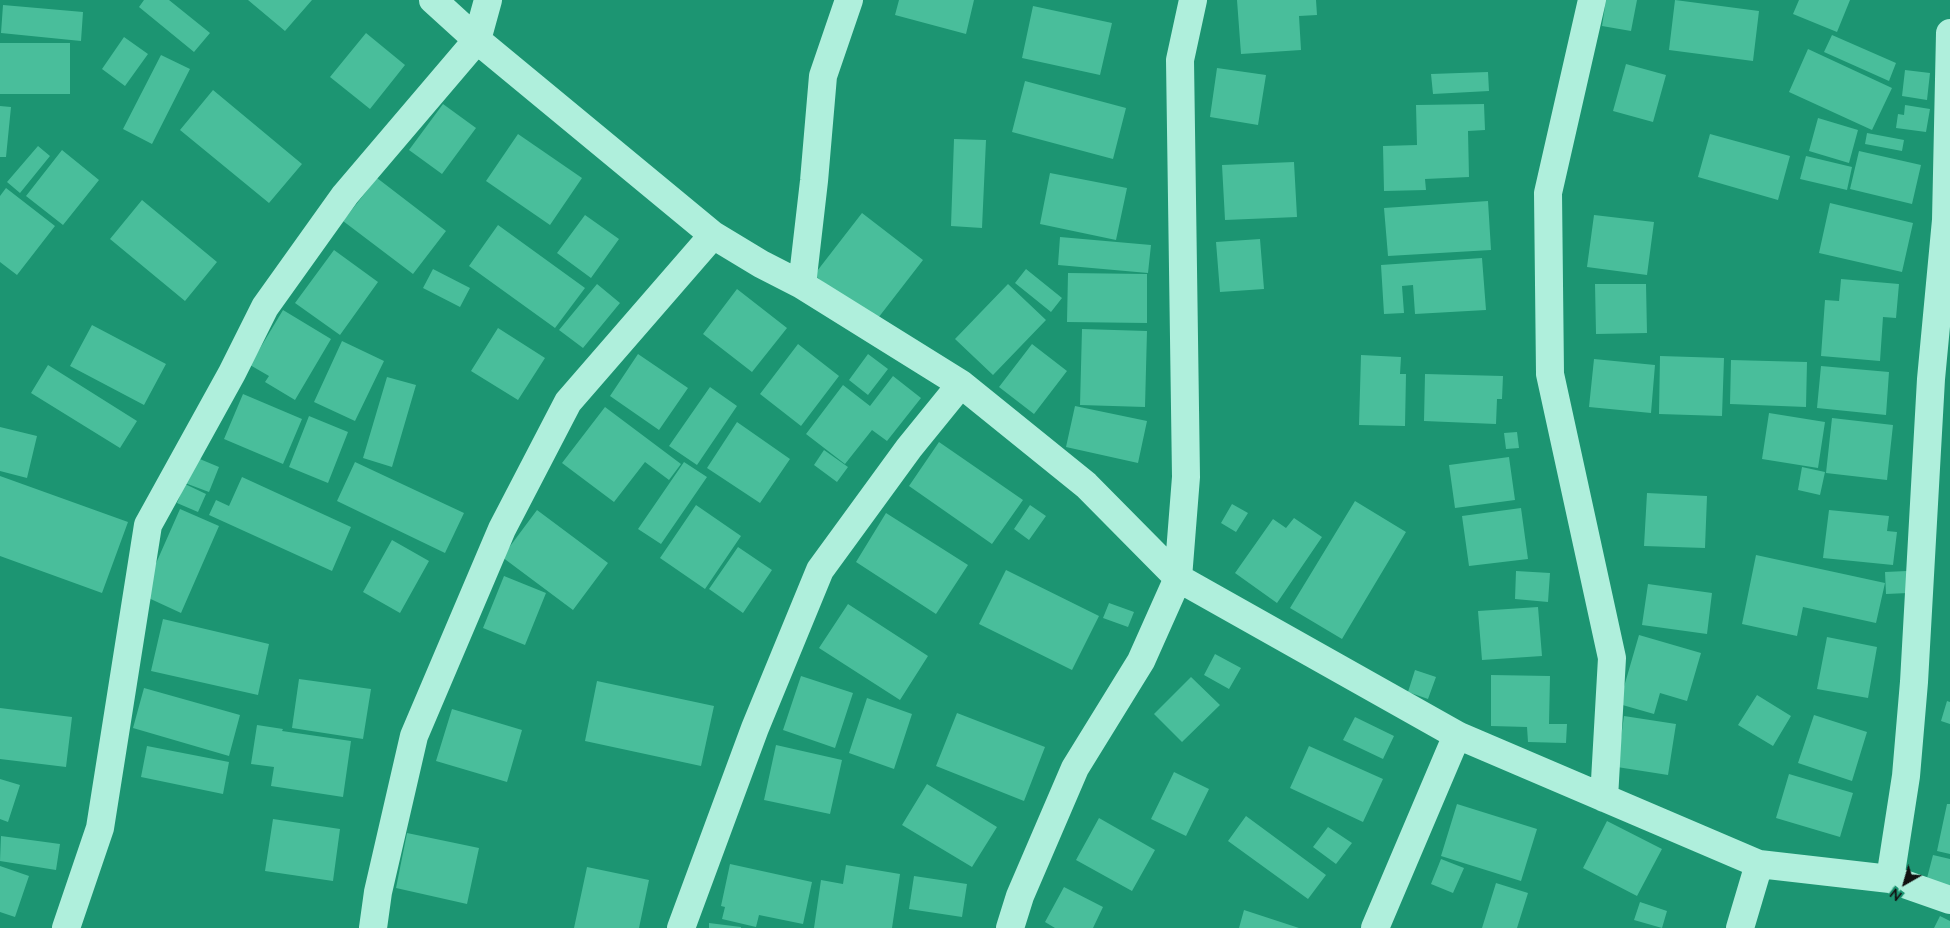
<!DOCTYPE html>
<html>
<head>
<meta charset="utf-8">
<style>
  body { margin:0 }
  #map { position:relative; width:1950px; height:928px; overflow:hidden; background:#1c9572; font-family:Mulish,sans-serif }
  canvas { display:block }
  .north { position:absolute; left:1880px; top:858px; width:50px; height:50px; -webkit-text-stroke:4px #1c9572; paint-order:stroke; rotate:218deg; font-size:14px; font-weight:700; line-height:20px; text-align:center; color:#111 }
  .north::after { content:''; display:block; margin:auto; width:18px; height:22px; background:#111; clip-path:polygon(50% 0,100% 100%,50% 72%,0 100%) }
</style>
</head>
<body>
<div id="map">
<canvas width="1950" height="928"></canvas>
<div class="north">N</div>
</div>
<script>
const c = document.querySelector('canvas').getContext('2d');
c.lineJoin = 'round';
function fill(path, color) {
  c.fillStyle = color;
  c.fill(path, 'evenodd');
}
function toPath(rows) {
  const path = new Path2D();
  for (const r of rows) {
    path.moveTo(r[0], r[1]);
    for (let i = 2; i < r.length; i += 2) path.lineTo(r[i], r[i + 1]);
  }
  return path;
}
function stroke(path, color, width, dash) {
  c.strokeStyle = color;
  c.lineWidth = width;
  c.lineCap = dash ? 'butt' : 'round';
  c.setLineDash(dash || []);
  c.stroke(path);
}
fill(toPath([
  [144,0,169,0,210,33,194,52,139,7],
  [248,0,312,0,285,31],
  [899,0,974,0,966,34,895,15],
  [1237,0,1316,0,1317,15,1299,16,1301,50,1241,54],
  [1606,0,1637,0,1631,31,1602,26],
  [1675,0,1759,11,1753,61,1669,50],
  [1799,0,1850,0,1837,32,1793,14],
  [3,5,83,12,81,41,1,33],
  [1033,6,1112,23,1100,75,1022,58],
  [366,33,405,65,370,109,330,77],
  [1832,35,1896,63,1889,81,1824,52],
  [124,37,148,54,125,86,102,69],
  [0,43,70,43,70,94,0,94],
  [1808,49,1892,88,1872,130,1789,92],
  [161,55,190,69,152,144,123,129],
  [1626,64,1666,75,1653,122,1613,111],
  [1217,68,1266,75,1258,125,1210,117],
  [1905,70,1930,73,1927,100,1902,96],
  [1488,72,1489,91,1433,94,1431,74],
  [1025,81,1126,108,1113,159,1012,132],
  [213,90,302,164,269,203,180,130],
  [443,104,476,128,442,174,409,150],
  [1484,104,1485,130,1468,131,1469,177,1425,179,1426,190,1384,191,1383,146,1417,145,1416,105],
  [1905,105,1930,109,1926,132,1896,128,1898,114,1904,115],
  [0,106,11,107,6,157,0,157],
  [1818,118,1858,130,1849,163,1809,151],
  [1867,133,1904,140,1902,151,1865,144],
  [518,134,582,178,550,225,486,181],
  [1710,134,1790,156,1778,200,1698,177],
  [954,139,986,140,982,228,951,226],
  [38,146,50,156,20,193,7,182],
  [62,150,99,180,63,225,26,196],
  [1859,151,1921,165,1912,204,1850,189],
  [1806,156,1852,167,1847,190,1800,179],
  [1294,162,1297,217,1225,220,1222,165],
  [1050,173,1127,188,1116,240,1040,224],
  [377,178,446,231,413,274,343,221],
  [6,188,55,226,17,275,0,262,0,196],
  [142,200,217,262,185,301,110,239],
  [1488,201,1491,250,1388,256,1384,208],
  [1830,203,1913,223,1902,272,1819,253],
  [862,213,923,260,875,322,814,275],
  [585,215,619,239,591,278,557,253],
  [1594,215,1654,222,1647,275,1587,267],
  [498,225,585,288,555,328,469,266],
  [1060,237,1151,245,1148,273,1058,265],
  [1260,239,1264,289,1220,292,1216,242],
  [334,250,378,282,340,335,295,303],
  [1482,258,1486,310,1415,314,1413,285,1402,286,1404,313,1384,314,1381,265],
  [433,269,470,288,460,307,423,288],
  [1026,269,1062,298,1051,312,1015,283],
  [1068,273,1147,274,1147,323,1067,322],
  [1841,279,1899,284,1896,318,1883,317,1880,361,1821,356,1825,300,1839,301],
  [597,284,620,303,583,348,559,330],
  [1008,284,1046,320,993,375,955,339],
  [1595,284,1646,284,1647,333,1596,334],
  [737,289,787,328,752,372,703,334],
  [283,310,331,339,295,400,265,382,269,376,250,365],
  [92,325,166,364,144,405,70,366],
  [498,328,545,358,518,400,471,371],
  [1082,329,1147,331,1145,407,1080,405],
  [342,341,384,361,355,421,314,402],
  [798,344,839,376,801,426,760,394],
  [1032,344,1067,371,1034,414,999,387],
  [638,354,688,388,659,430,610,396],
  [868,354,888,369,868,395,849,380],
  [1361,355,1401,357,1400,374,1406,374,1405,426,1359,425],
  [1660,356,1724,358,1722,416,1659,414],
  [1594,359,1655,365,1651,413,1589,407],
  [1731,360,1807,362,1806,407,1730,404],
  [48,365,137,421,120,448,31,393],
  [1821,366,1889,372,1886,415,1817,408],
  [1425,374,1503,376,1502,399,1497,399,1496,424,1424,421],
  [893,376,921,398,887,441,872,430,845,464,806,434,843,385,870,406],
  [387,377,416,385,392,467,363,458],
  [710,387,737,406,697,465,669,446],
  [243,394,302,419,283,464,224,439],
  [1075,406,1147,421,1138,463,1066,447],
  [605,407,681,464,669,480,645,462,614,502,562,463],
  [1769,413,1825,422,1818,468,1762,459],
  [309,416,348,432,328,483,289,467],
  [1832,418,1893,425,1887,480,1826,473],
  [737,422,790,459,760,503,707,468],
  [0,427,37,436,27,478,0,471],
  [1517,432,1519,448,1506,449,1504,433],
  [939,442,1023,500,992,544,909,486],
  [824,450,848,467,837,482,814,465],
  [195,457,219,467,209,492,185,483],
  [1509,457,1515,500,1455,508,1449,465],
  [355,462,464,513,445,553,337,501],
  [684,462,707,477,661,544,638,529],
  [1802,467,1825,472,1820,495,1798,490],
  [0,476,128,522,102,593,0,556],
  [242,477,351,527,332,571,209,515,216,500,229,506],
  [185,484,206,494,198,512,177,503],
  [1647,493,1707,496,1705,548,1644,546],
  [1355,501,1406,532,1342,639,1290,608],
  [1232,504,1248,513,1236,532,1221,523],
  [696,505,741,536,705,589,660,558],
  [1030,505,1046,516,1029,540,1014,529],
  [1521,508,1528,559,1469,566,1462,516],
  [180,509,219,526,181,613,142,595],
  [537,510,608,563,573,610,502,557],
  [1829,510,1889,516,1887,531,1897,532,1893,565,1823,558],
  [886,513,968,565,936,614,856,562],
  [1294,518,1322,537,1277,603,1235,573,1273,519,1286,528],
  [392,540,429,561,400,613,363,592],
  [738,547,772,570,743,613,709,589],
  [1756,555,1885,583,1876,623,1803,607,1797,636,1742,624],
  [1006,570,1099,616,1072,670,979,624],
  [1516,571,1550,573,1548,602,1515,599],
  [1907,571,1908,593,1886,594,1885,572],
  [504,576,546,593,525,645,483,628],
  [1648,584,1712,593,1707,634,1642,625],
  [1109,603,1134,612,1128,627,1103,618],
  [848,604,928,656,900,700,819,648],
  [1538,607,1542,656,1482,660,1478,611],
  [163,619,269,644,258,695,151,671],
  [1639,635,1701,653,1687,701,1660,693,1654,714,1619,704],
  [1827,637,1877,647,1868,698,1817,689],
  [1215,654,1241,668,1229,689,1204,675],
  [1415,670,1436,677,1428,699,1408,692],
  [1491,675,1550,676,1549,724,1567,724,1566,743,1528,742,1527,727,1491,726],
  [801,676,853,693,835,748,783,730],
  [1191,677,1220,705,1182,742,1154,714],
  [299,679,371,689,363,739,292,728],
  [597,681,714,706,701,766,585,741],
  [144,688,240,715,229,756,133,728],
  [1757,695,1791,716,1773,746,1738,725],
  [867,698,912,714,894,769,849,753],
  [1947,701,1950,702,1950,724,1941,721],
  [0,708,72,717,66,767,0,759],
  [452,709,522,730,507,782,436,761],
  [957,713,1045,747,1024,801,936,766],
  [1814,715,1867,732,1852,781,1798,763],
  [1624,716,1676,724,1668,775,1617,767],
  [1355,717,1394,736,1383,759,1343,740],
  [257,725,283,729,282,731,351,741,343,797,271,786,274,767,251,764],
  [776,745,842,760,830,814,764,800],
  [147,746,229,762,223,794,141,777],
  [1309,746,1383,779,1363,822,1290,788],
  [1174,772,1209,789,1186,836,1151,819],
  [1789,774,1853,793,1840,837,1776,818],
  [0,779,20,785,8,822,0,819],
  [927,784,997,827,972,867,902,825],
  [1457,804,1537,829,1521,881,1441,856],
  [1947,804,1950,804,1950,854,1937,851],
  [1246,816,1326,875,1308,899,1228,841],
  [1099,818,1155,850,1132,891,1076,860],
  [273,819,340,829,333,881,265,871],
  [1607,821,1662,849,1637,896,1583,868],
  [1328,827,1352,843,1336,864,1313,847],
  [407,833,479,848,467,904,396,888],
  [1,836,60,844,56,870,0,861],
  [1933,855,1950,859,1950,888,1926,882],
  [1441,859,1464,868,1453,893,1431,884],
  [730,864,812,882,803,924,759,915,756,927,722,919,725,907,721,906],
  [846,865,900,874,892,928,814,928,821,880,843,884],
  [0,866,29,876,15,917,0,912],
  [587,867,649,880,639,928,574,928],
  [914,876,967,884,962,917,909,909],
  [1496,883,1528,893,1517,928,1482,928],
  [1064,887,1103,907,1093,928,1055,928,1045,922],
  [1640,902,1667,911,1662,928,1634,920],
  [1244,910,1299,928,1239,928],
  [1940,916,1950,921,1950,928,1934,928],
  [709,923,741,927,741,928,709,928]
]), '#49be9b');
stroke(toPath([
  [433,0,477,40,713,235,761,264,802,285,961,384,1086,485,1178,578,1457,735,1759,864,1890,879,1950,900],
  [1592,0,1548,193,1550,374,1612,658,1604,798],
  [802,285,814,181,823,76,849,0],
  [1890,879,1906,776,1914,682,1931,379,1946,220,1950,33],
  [66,928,100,828,148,525,232,373,265,307,345,195,477,40,488,0],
  [373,928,378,892,414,736,502,529,568,402,713,235],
  [681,928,755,728,820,570,909,448,961,384],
  [1010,928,1020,896,1075,768,1141,661,1178,578,1186,477,1180,60,1193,0],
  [1375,928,1457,735],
  [1740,928,1759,864]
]), '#afefdc', 28);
</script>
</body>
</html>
